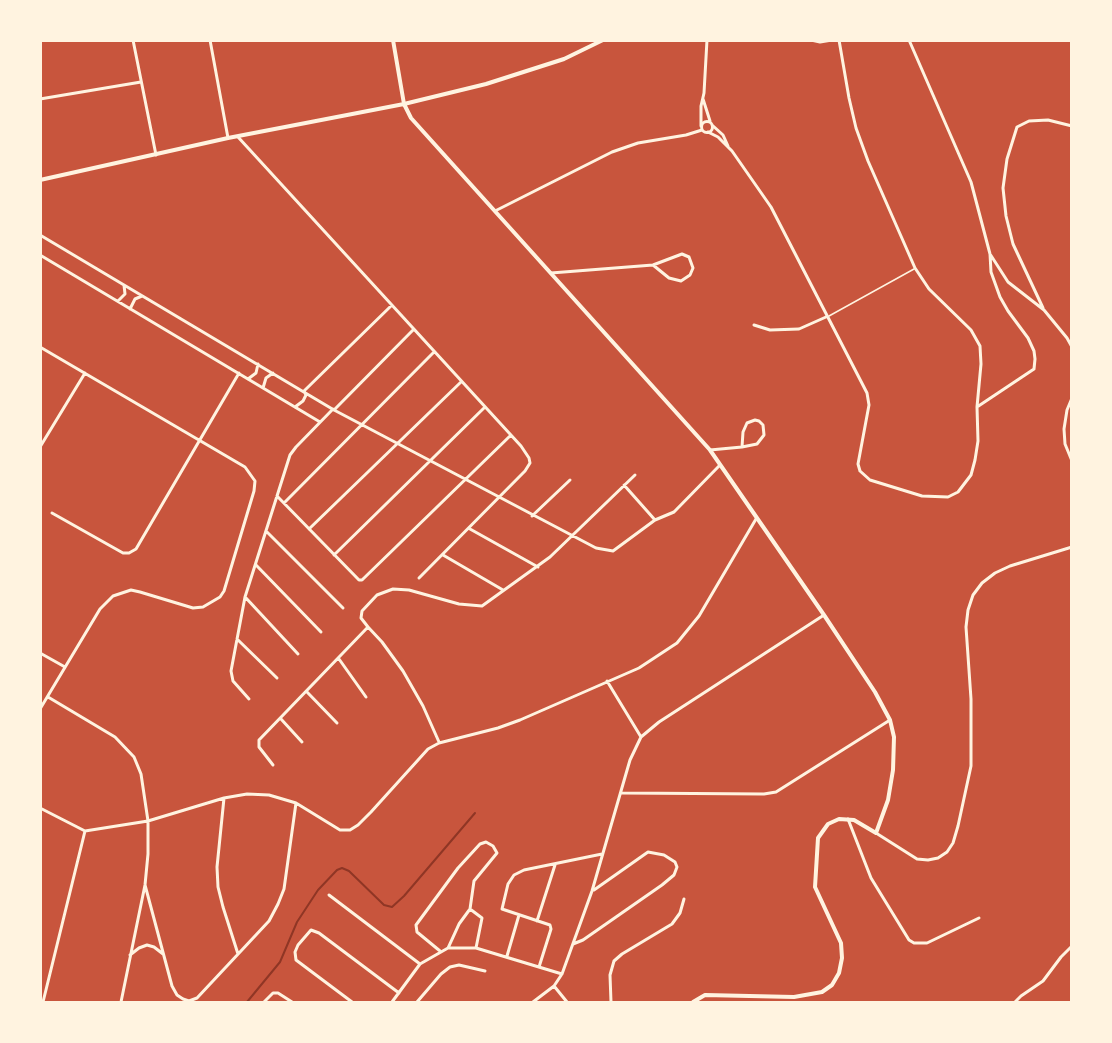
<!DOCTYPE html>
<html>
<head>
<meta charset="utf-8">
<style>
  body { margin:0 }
  #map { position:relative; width:1112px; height:1043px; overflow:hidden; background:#c8553d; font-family:Inter,sans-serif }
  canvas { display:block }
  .frame { position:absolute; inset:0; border:42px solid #fff3e0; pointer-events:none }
</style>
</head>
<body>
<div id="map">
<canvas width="1112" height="1043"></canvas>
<div class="frame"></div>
</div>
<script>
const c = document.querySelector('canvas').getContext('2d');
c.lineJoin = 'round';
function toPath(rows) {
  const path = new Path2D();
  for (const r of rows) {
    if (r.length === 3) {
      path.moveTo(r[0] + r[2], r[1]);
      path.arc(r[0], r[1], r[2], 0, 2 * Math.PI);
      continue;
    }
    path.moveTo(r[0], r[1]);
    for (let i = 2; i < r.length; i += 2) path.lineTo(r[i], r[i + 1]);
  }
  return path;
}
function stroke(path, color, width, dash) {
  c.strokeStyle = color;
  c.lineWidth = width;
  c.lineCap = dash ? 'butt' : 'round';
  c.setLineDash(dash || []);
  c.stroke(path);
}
stroke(toPath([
  [247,1002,280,962,297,922,318,890,337,870,342,868,349,871,384,905,392,907,404,896,475,813]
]), '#8f3625', 2);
stroke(toPath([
  [829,316,914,269]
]), '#fff3e0', 1.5);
stroke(toPath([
  [133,40,156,155],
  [210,40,228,138],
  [811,40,820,42,832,40],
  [839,40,849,98,856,128,868,161,915,268,929,289,971,330,980,346,981,364,977,407],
  [909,40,971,182,990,254,1008,282,1044,310,1067,338,1072,347],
  [40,99,141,82],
  [703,99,710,121],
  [707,127,5.5],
  [712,125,723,135,728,146],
  [701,126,701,106,704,93,707,40],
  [708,132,718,137,732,151,771,207,867,393,869,405,858,464,860,471,870,480,922,496,948,497,958,492,971,475,975,460,978,441,977,407,1034,369,1035,359,1034,351,1028,338,1008,311,1000,297,991,272,990,254],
  [238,137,521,446,529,458,530,463,525,471,419,578],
  [495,211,612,152,638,143,686,135,702,130],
  [40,235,334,410,596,548,613,551,655,520,674,512,720,465],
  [40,255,320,422],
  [551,273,653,265,682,254,689,257,693,268,690,275,681,281,669,278,653,265],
  [118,301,125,294,124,285],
  [1043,308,1013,244,1006,216,1003,188,1007,159,1017,127,1029,121,1048,120,1072,126],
  [130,309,135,299,142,296],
  [754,325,770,330,799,329,826,317],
  [40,347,245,467,255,481,254,491,224,591,220,597,203,607,193,608,140,592,131,590,113,596,100,609,40,709],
  [248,379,256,373,258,364],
  [263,388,266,378,273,373],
  [1072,398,1067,410,1064,429,1065,444,1072,461],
  [295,407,303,401,306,395,304,391,392,305],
  [334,410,414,329],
  [40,447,85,373],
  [710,450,742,447,757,444,764,435,763,425,759,421,755,420,747,423,743,432,742,447],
  [624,485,655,520],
  [277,496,359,580,362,580,511,435],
  [284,503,434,352],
  [52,513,123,553,129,553,136,549,239,373],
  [532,516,570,480],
  [309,529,461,382],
  [470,529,538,567],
  [266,531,343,608],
  [334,555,485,407],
  [443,555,503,590],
  [256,565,321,632],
  [246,598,298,654],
  [368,627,382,642,403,671,423,706,439,742],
  [237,639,277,678],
  [40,653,65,667],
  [339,659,366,697],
  [607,681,641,737],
  [307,692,337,723],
  [48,697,115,737,134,757,141,774,148,821,148,854,145,885,121,1002],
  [249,699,233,681,231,671,245,597,290,455,296,447,333,409],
  [281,719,302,742],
  [273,765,259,747,259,740,368,627,361,618,362,611,377,595,393,589,409,590,459,604,482,606,550,557,635,475],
  [622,793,764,794,776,792,890,720],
  [224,798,217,867,218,887,223,907,238,954],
  [40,808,85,831,148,821,224,798,247,794,269,795,296,803,340,830,350,830,358,825,371,812,428,749,439,743,498,728,520,720,639,668,677,643,699,616,756,519],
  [848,819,871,878,909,940,914,943,927,943,979,918],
  [876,833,917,859,928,860,938,858,947,852,953,843,958,826,971,766,971,699,966,627,968,610,973,595,982,583,995,573,1010,566,1072,547],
  [145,885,172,986,177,995,183,999,189,1001,197,998,269,921,278,904,284,889,296,803],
  [329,895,420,964],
  [470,909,482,918,476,948],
  [537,921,555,865],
  [573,944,583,940,662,885,674,875,677,867,675,862,664,855,648,852,594,890],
  [440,951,417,932,416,925,458,868,480,844,486,842,493,846,497,853,474,881,470,909,459,924,448,948],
  [130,955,139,948,147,945,154,947,163,954],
  [507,956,519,915],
  [539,967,551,929,550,925,502,909,508,884,514,875,524,870,602,854],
  [554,986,567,1002],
  [43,1002,85,831],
  [264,1002,273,993,278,993,292,1002],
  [352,1002,296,960,295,952,298,945,311,930,319,933,399,993],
  [392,1002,420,964,448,948,476,948,562,974],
  [417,1002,441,974,450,967,459,965,485,971],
  [533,1002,554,986,562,974,592,891,630,760,641,737,659,722,824,615],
  [611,1002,610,975,614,961,622,954,672,924,680,913,684,899],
  [1015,1002,1021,996,1043,981,1061,957,1072,946]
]), '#fff3e0', 3);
stroke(toPath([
  [393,40,404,104,411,118,710,450,824,615,875,692,890,720,894,737,893,770,888,800,876,833,854,820,839,819,828,824,818,838,815,887,841,943,842,958,839,973,832,985,822,992,794,997,705,995,693,1002],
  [40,180,228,138,404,104,486,84,564,59,603,40]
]), '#fff3e0', 4);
</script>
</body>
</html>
